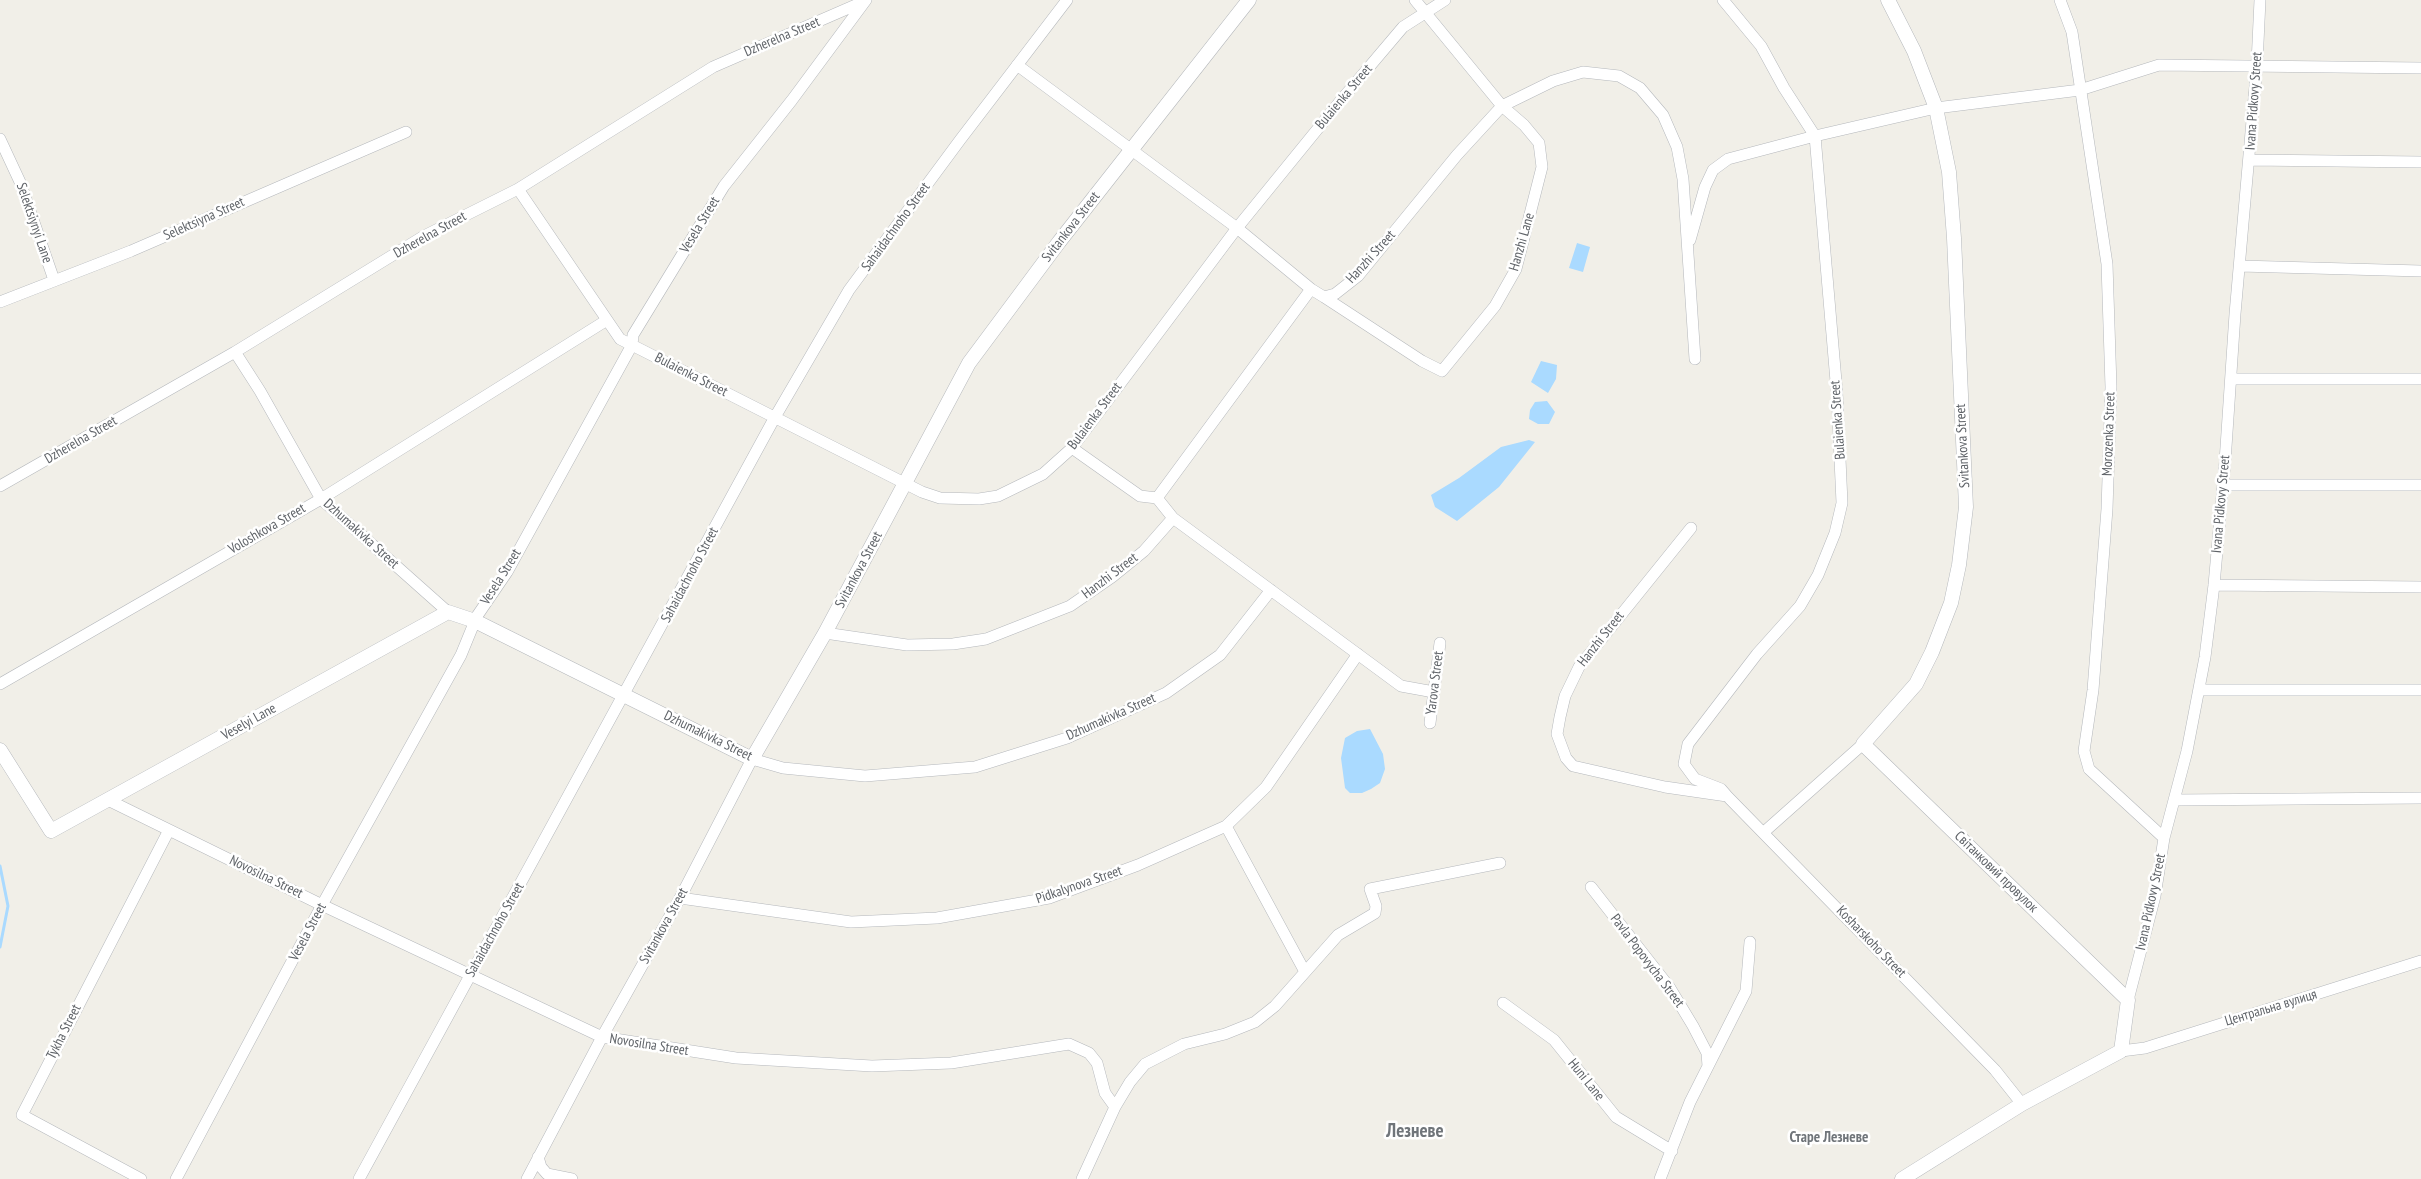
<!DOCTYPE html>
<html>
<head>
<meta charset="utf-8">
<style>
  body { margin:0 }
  canvas { display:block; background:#f1efe8 }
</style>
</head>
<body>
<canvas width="2421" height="1179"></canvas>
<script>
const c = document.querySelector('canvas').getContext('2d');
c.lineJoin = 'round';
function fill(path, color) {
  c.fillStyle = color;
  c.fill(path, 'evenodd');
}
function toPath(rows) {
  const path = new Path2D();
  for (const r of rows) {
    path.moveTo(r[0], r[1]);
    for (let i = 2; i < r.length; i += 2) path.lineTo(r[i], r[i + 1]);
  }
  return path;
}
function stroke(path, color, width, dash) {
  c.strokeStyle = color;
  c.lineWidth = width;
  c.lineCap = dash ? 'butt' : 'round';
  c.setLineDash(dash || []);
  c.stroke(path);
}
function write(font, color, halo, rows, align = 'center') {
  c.font = font + ' "PT Sans Narrow",sans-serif';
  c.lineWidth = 5;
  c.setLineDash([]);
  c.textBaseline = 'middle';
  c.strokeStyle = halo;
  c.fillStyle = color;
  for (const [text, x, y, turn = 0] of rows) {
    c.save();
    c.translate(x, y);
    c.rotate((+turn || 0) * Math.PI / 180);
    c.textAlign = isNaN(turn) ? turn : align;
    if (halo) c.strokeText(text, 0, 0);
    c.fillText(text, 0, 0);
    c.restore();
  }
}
fill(toPath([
  [1577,243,1590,247,1583,272,1569,268],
  [1541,361,1557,365,1556,379,1548,393,1531,382],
  [1547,401,1555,412,1549,424,1538,424,1529,419,1530,410,1535,402],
  [1529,440,1535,442,1499,487,1457,521,1435,507,1431,495,1459,478,1501,447],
  [1370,729,1383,754,1385,769,1380,783,1371,789,1362,793,1350,793,1345,788,1341,758,1345,738,1357,731]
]), '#aadaff');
stroke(toPath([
  [0,866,8,906,0,947]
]), '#aadaff', 3);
const minor = toPath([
  [1723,0,1761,46,1784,88,1815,136,1837,393,1842,503,1835,533,1818,575,1800,606,1757,654,1688,744,1684,764,1695,779,1721,789,1727,796],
  [2060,0,2072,32,2107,264,2111,387,2107,509,2093,690,2084,751,2089,769,2164,838],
  [1017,65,1237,228,1311,289],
  [0,139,20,182,54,280],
  [2250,160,2421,162],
  [518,189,620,339,922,492,940,498,979,499,998,496,1043,474,1072,448,1237,228,1342,99,1403,27,1445,0],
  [1690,240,1705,187,1713,170,1728,159,1815,136,1936,108,2080,90,2159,65,2421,68],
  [2240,266,2421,271],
  [1324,297,1422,361,1442,371,1495,306,1516,269,1542,167,1539,143,1524,125,1502,106,1415,0],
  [0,302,131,251,406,132],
  [235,352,260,391,321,499,448,612],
  [2231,379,2421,379],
  [1072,448,1140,496,1157,498],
  [2223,485,2421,485],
  [0,486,235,352,424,236,518,189,713,67,865,1],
  [1173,518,1401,686,1434,692],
  [1691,528,1579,667,1565,696,1560,717,1557,734,1566,758,1573,766,1665,787,1727,796,1995,1070,2022,1104],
  [2214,585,2421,587],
  [825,633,907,645,953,644,986,639,1070,606,1112,577,1144,551,1173,518,1157,498,1311,289,1324,297,1335,294,1358,276,1457,155,1502,106,1553,81,1583,72,1619,76,1640,88,1663,115,1677,147,1683,179,1695,359],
  [0,684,321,499,607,320],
  [2199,690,2421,690],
  [1430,723,1440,643],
  [108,800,322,905,602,1037,736,1058,872,1066,951,1063,1069,1044,1089,1053,1097,1063,1105,1093,1115,1107],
  [2175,800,2421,798],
  [1226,826,1305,972],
  [1764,832,1863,744],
  [1591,887,1670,988,1693,1026,1707,1053,1708,1066],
  [680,898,851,922,937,918,1049,898,1138,865,1226,826,1266,787,1358,654],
  [2128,1000,2155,896,2164,838,2187,751,2205,657,2214,585,2225,462,2235,314,2257,64,2260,0],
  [1503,1003,1554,1040,1616,1117,1672,1151],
  [2121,1051,2145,1048,2421,961],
  [538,1157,541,1167,547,1174,572,1179],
  [141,1179,22,1115,169,830],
  [176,1179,322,905,461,655,477,616,507,572,632,345,633,335,724,186,792,100,866,0],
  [359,1179,775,417,849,290,960,140,1067,0],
  [527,1179,602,1037,680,898,752,759,783,768,865,776,975,767,1067,738,1166,693,1220,655,1271,590],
  [1082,1179,1115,1107,1130,1082,1145,1064,1184,1044,1225,1034,1255,1022,1275,1006,1338,935,1375,913,1376,906,1370,889,1500,863],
  [1660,1179,1690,1102,1746,991,1750,942]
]);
const tertiary = toPath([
  [1888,0,1914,51,1936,108,1949,172,1954,238,1966,507,1959,565,1951,603,1932,652,1916,684,1863,744,2128,1000,2121,1051,2022,1104,1902,1179],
  [0,750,51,831,448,612,475,621,752,759,825,633,969,363,1059,242,1249,0]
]);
stroke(minor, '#b5b8bc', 12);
stroke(tertiary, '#b5b8bc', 15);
stroke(minor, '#fff', 11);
stroke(tertiary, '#fff', 14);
write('14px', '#5f6368', '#fff', [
  ["Dzherelna Street",782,37,-23],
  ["Bulaienka Street",1344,97,-50],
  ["Ivana Pidkovy Street",2254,101,-86],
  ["Selektsiyna Street",204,219,-24],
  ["Selektsiynyi Lane",34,223,71],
  ["Vesela Street",700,225,-59],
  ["Sahaidachnoho Street",896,227,-54],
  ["Svitankova Street",1071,227,-52],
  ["Dzherelna Street",430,235,-29],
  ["Hanzhi Lane",1522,242,-74],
  ["Hanzhi Street",1371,257,-48],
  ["Bulaienka Street",691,375,27],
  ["Bulaienka Street",1095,416,-53],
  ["Bulaienka Street",1838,420,-94],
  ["Morozenka Street",2109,434,-88],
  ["Dzherelna Street",81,440,-30],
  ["Svitankova Street",1963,446,-93],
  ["Ivana Pidkovy Street",2221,504,-85],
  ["Voloshkova Street",267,529,-30],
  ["Dzhumakivka Street",361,534,42],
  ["Svitankova Street",859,570,-62],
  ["Sahaidachnoho Street",690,575,-62],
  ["Hanzhi Street",1110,576,-37],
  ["Vesela Street",501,577,-58],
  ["Hanzhi Street",1601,639,-52],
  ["Yarova Street",1435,683,-83],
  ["Dzhumakivka Street",1111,717,-24],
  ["Veselyi Lane",249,722,-29],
  ["Dzhumakivka Street",708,736,26],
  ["Світанковий провулок",1996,872,44],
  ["Novosilna Street",266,877,26],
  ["Pidkalynova Street",1079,885,-19],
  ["Ivana Pidkovy Street",2151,902,-78],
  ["Svitankova Street",664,926,-61],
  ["Sahaidachnoho Street",495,930,-61],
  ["Vesela Street",308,932,-62],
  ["Kosharskoho Street",1871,942,46],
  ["Pavla Popovycha Street",1647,961,53],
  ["Центральна вулиця",2271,1008,-17],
  ["Tykha Street",64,1032,-63],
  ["Novosilna Street",649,1045,9],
  ["Huni Lane",1586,1080,51]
]);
write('bold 15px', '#70757a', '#fff', [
  ["Старе Лезневе",1829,1138]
]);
write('bold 19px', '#70757a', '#fff', [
  ["Лезневе",1415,1132]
]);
</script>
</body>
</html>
